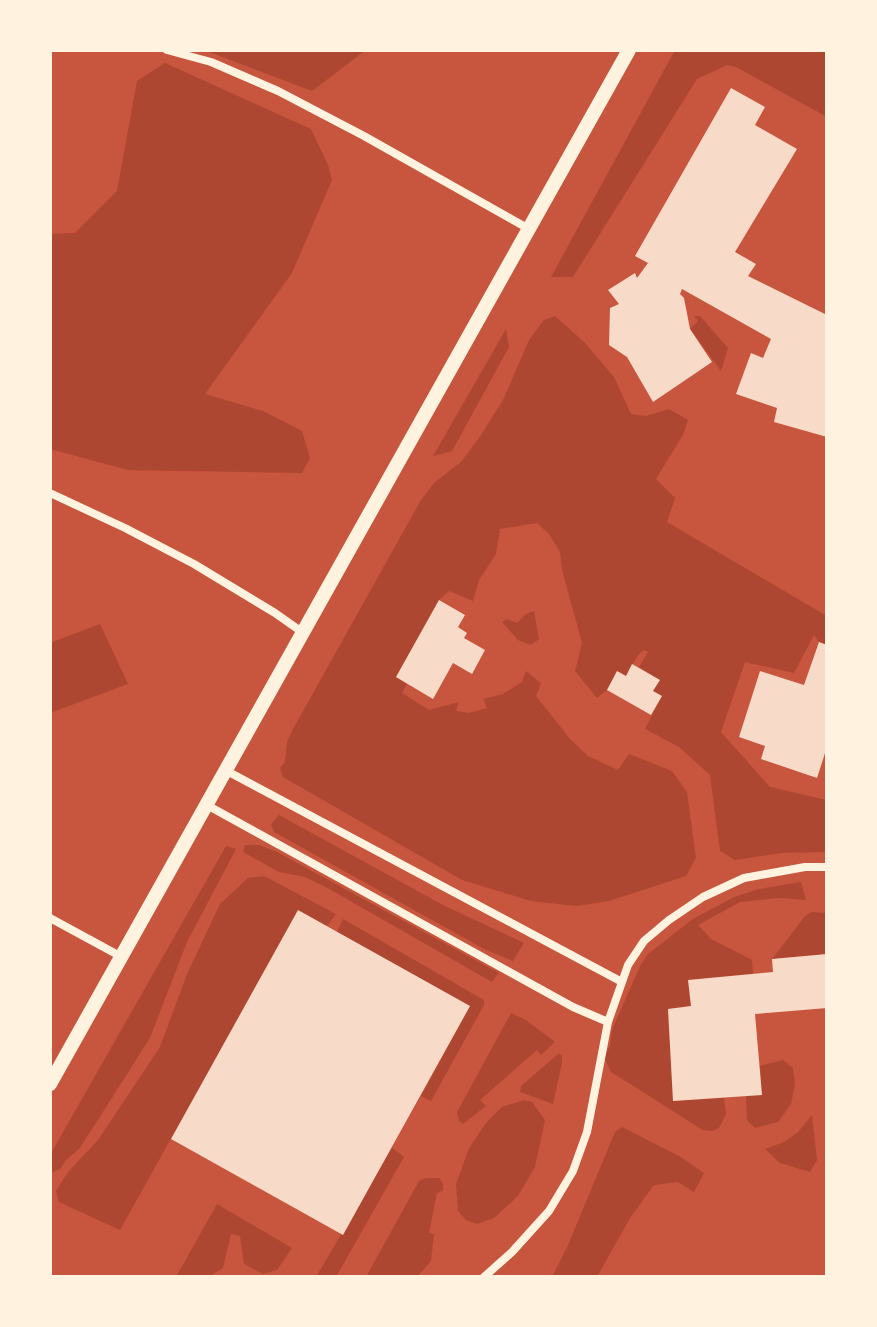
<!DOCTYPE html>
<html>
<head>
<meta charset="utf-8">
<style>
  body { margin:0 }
  #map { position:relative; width:877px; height:1327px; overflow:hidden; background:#c8553d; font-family:Roboto,sans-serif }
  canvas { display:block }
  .frame { position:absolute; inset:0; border:52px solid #fff3e0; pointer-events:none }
</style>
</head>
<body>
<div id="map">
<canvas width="877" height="1327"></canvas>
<div class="frame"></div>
</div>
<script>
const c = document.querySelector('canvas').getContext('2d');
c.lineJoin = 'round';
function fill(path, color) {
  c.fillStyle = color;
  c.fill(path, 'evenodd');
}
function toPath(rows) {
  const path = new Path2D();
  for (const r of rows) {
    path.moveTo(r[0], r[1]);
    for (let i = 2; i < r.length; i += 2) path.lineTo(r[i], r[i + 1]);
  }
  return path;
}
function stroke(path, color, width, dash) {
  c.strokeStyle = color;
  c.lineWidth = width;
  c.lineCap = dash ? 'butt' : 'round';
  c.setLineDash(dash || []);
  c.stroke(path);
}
fill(toPath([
  [204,50,366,50,312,91],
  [675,50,827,50,827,117,736,67,727,65,697,79,573,277,551,277],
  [165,63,311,129,328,165,332,180,292,273,205,394,263,411,302,431,310,458,302,473,128,470,50,449,50,234,75,233,117,191,137,81],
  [555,316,584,342,614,377,631,414,646,416,669,409,688,420,683,435,656,479,675,498,667,522,825,615,827,612,827,645,819,642,814,635,794,673,745,662,721,732,770,787,827,800,827,852,781,853,735,860,720,851,710,775,679,747,645,729,662,696,653,691,659,680,639,667,648,652,644,650,638,655,626,676,617,671,607,690,597,698,575,671,582,643,562,570,560,552,549,534,537,523,500,529,496,554,479,580,473,601,449,591,439,600,396,677,407,684,402,693,429,710,459,702,456,711,469,713,487,708,483,699,503,694,522,682,526,671,541,683,536,696,570,739,588,756,618,770,629,754,672,771,687,792,696,858,686,876,609,901,576,906,531,901,462,880,283,777,280,768,285,762,287,742,293,729,421,500,435,482,461,462,481,435,504,398,529,340,544,320],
  [694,316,700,316,728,348,721,371,690,329,698,321],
  [506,329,509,347,452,451,433,456],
  [534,611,539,639,531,645,518,640,502,622,507,619,517,623,526,614],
  [100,624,128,684,50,713,50,643],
  [279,815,443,905,524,943,513,961,484,949,274,832,271,824],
  [245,845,259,845,277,852,499,973,492,982,324,886,305,877,279,872,243,852],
  [226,846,236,849,187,942,150,1038,80,1148,66,1160,60,1169,50,1173,50,1155],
  [264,876,336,914,327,926,298,911,120,1230,59,1202,56,1191,68,1172,98,1140,160,1047,187,974,220,904,248,878],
  [801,882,806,900,779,898,740,902,698,925,711,939,752,960,753,974,689,980,691,1006,668,1009,673,1101,724,1098,726,1114,719,1128,712,1131,703,1130,611,1072,604,1057,610,1046,612,1030,640,966,648,954,693,919,734,897,759,889],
  [812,912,827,913,827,954,772,959,805,916],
  [343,919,484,1000,484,1005,431,1101,421,1096,470,1006,337,932],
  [511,1013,526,1020,555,1042,541,1055,537,1050,480,1100,486,1106,463,1124,459,1121,457,1112],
  [558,1054,562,1055,562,1063,553,1104,520,1092,521,1086],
  [783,1060,793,1068,795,1084,791,1104,778,1122,755,1128,747,1120,746,1096,762,1095,760,1066],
  [524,1100,532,1102,545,1120,535,1167,518,1196,494,1218,477,1224,466,1220,458,1211,456,1184,469,1148,486,1123,502,1107],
  [812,1115,817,1160,810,1172,780,1163,765,1149,784,1142,798,1132],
  [622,1127,679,1156,704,1173,694,1192,678,1182,654,1185,630,1218,597,1277,552,1277,568,1245,615,1132],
  [392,1148,404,1157,336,1277,316,1277],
  [426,1178,439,1178,443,1184,443,1191,437,1193,429,1233,434,1234,431,1261,417,1277,366,1277,419,1181],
  [217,1204,292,1248,277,1270,263,1274,244,1264,240,1236,231,1234,223,1268,208,1277,176,1277]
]), '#ae4732');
fill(toPath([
  [731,88,765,107,755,125,797,149,735,252,756,264,748,276,827,315,827,437,774,422,777,408,736,394,751,353,763,358,771,339,682,289,680,294,684,298,690,329,712,362,653,402,627,357,609,345,610,308,619,304,608,290,635,273,637,278,648,263,635,256],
  [439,600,465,615,458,627,467,633,464,638,485,650,472,674,453,663,433,699,396,677],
  [819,642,827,645,827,747,817,778,761,759,765,746,739,737,760,671,804,685],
  [632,664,660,680,653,691,662,696,651,715,607,690,617,671,626,676],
  [298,910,470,1006,343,1235,171,1139],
  [827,954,827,1008,755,1014,762,1095,673,1101,668,1009,691,1006,688,980,773,972,772,959]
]), '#f7dbc8');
stroke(toPath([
  [167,50,211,62,278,91,364,136,529,229],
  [50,493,125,528,194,564,275,613,302,632],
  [225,770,622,982],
  [205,804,573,1007,608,1022],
  [50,918,120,956],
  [484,1277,512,1252,549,1211,573,1171,587,1132,608,1022,628,965,644,941,669,920,703,897,744,878,805,867,827,867]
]), '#fff3e0', 8);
stroke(toPath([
  [50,1084,629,50]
]), '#fff3e0', 14);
</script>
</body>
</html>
